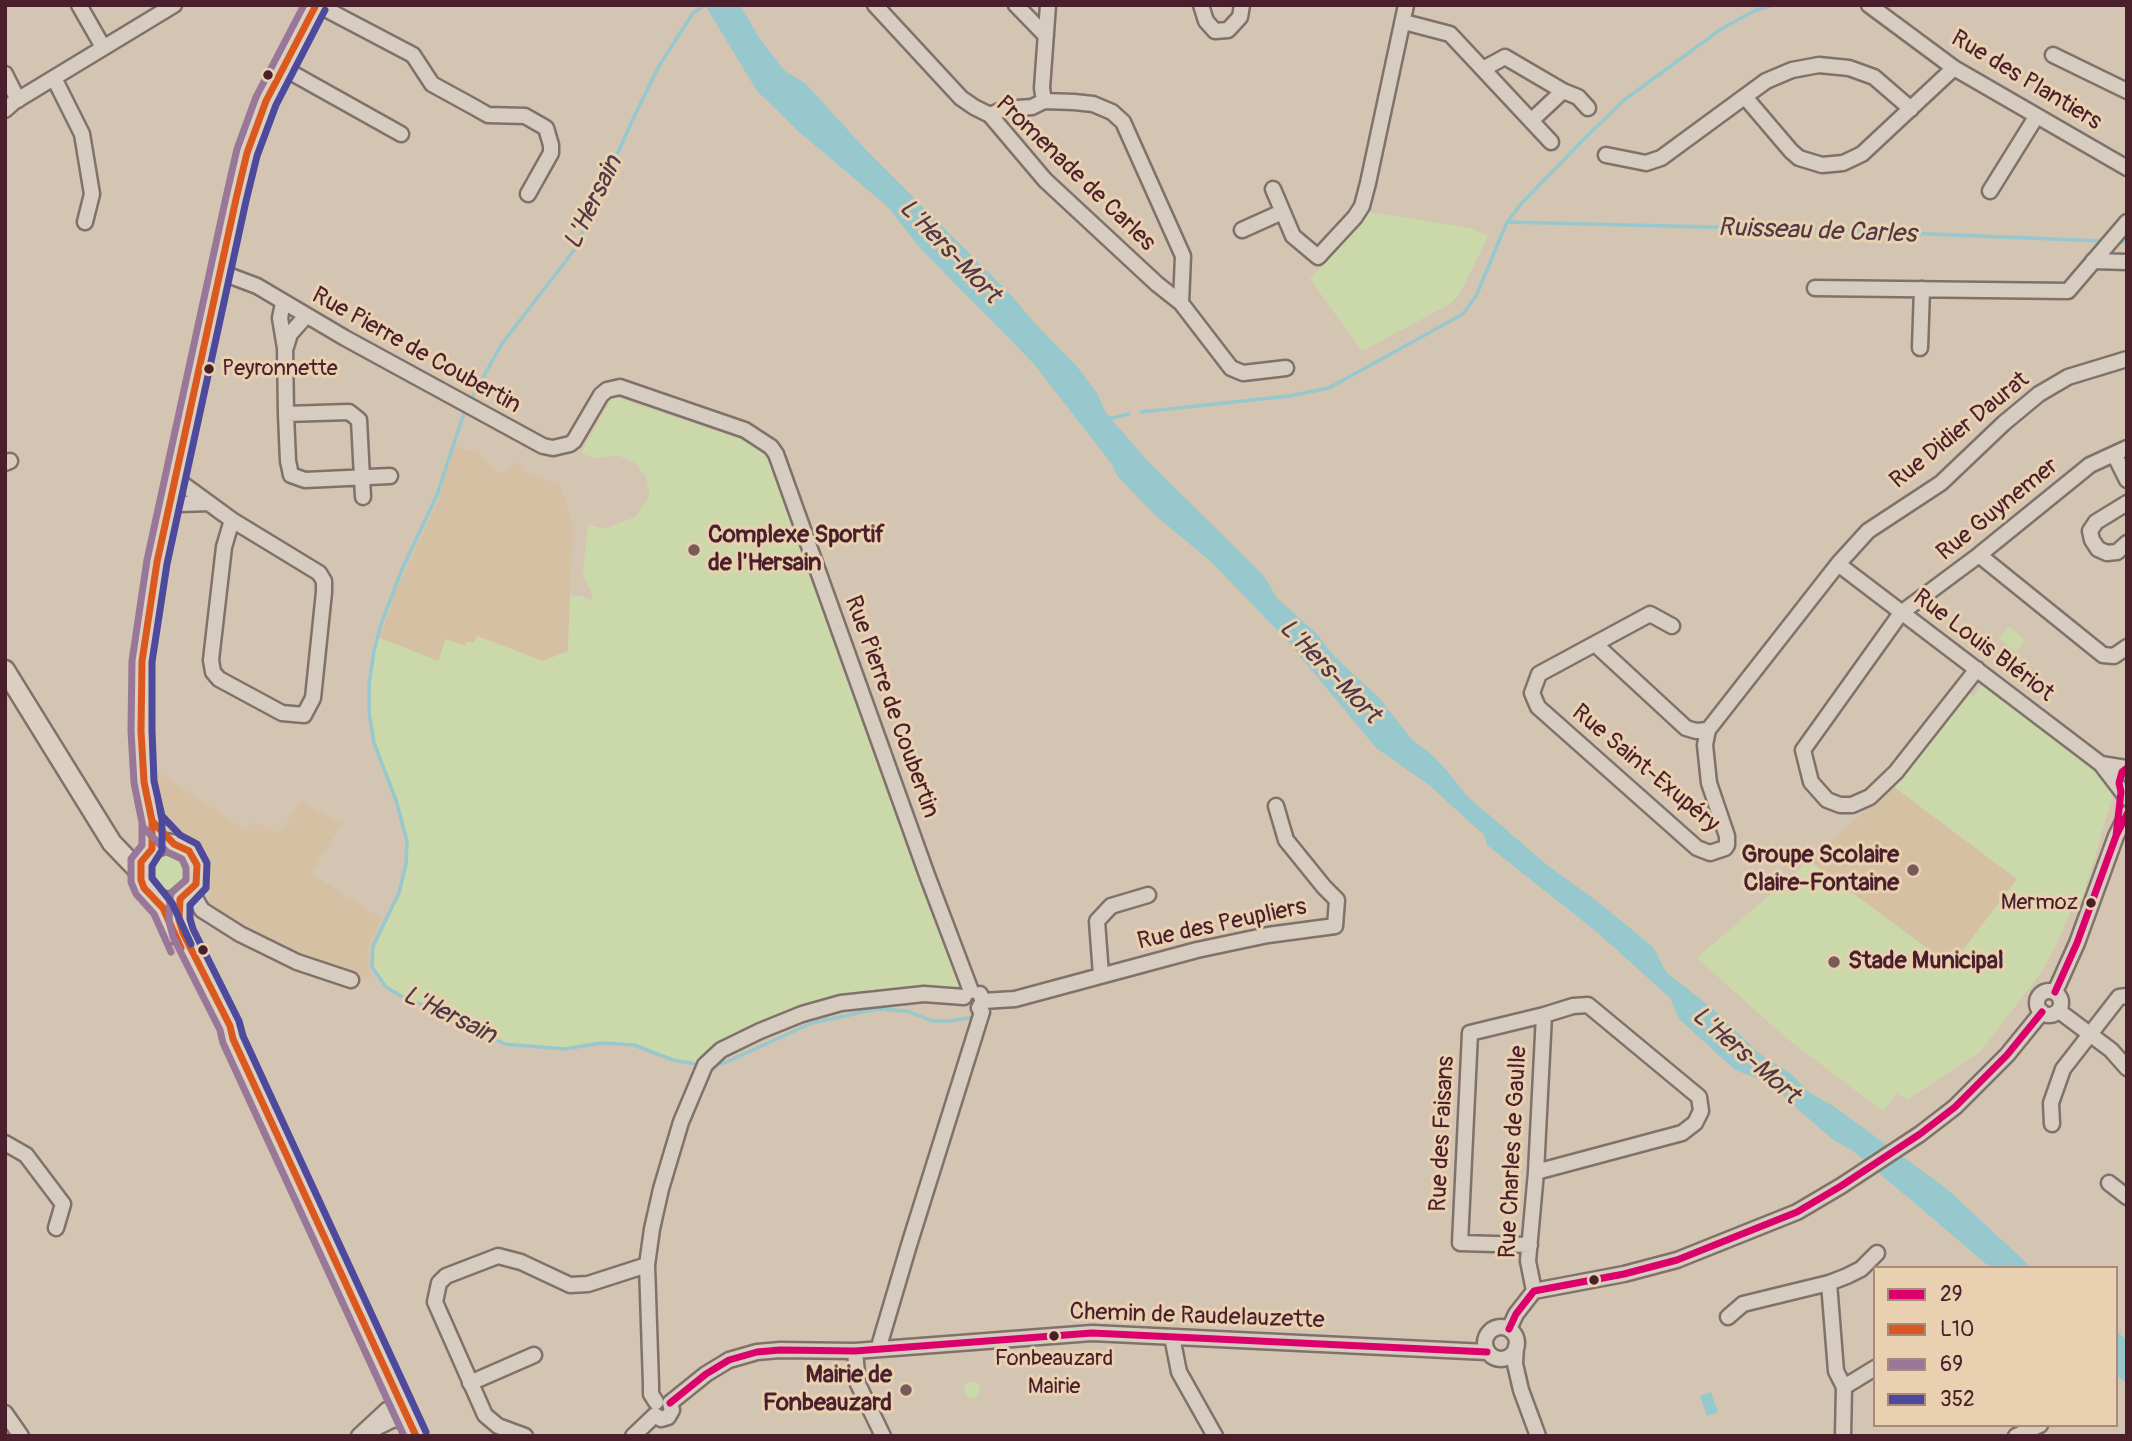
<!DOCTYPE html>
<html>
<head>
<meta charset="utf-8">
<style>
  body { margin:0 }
  #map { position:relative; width:2132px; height:1441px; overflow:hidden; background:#d4c5b2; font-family:Pangolin,sans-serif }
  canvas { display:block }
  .frame { position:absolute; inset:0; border:7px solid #4a1f2b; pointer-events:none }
  .legend { position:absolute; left:1873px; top:1266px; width:245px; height:161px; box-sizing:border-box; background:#e8d0b0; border:2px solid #a9897b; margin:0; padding:9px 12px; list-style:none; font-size:21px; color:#4a1f2b }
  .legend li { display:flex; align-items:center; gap:14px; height:35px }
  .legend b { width:35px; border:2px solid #a9897b }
</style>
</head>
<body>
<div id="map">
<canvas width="2132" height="1441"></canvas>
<div class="frame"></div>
<ul class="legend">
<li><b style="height:9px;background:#dc006b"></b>29</li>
<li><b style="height:9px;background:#db591e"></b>L10</li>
<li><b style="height:9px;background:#997798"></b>69</li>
<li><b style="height:9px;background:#4d499d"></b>352</li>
</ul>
</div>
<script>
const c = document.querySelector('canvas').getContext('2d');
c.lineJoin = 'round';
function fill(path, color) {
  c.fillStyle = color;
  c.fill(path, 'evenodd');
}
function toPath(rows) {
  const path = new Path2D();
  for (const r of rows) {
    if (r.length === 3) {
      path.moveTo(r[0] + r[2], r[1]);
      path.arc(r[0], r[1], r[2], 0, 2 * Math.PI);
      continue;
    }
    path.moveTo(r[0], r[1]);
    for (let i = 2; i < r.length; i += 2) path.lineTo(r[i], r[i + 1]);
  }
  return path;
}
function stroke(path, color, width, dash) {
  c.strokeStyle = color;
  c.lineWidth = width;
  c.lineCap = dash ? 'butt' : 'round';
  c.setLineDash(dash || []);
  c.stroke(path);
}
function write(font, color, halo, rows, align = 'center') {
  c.font = font + ' Pangolin,sans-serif';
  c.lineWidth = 6;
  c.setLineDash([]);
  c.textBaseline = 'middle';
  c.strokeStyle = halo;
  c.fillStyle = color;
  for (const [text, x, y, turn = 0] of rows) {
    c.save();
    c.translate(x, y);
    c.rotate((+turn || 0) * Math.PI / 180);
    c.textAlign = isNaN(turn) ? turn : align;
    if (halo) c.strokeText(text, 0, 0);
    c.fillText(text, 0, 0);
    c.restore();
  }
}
fill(toPath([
  [454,446,478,452,497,473,502,472,520,461,522,470,561,486,573,527,568,651,543,661,477,636,474,643,465,646,438,661,380,638,396,591,438,501],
  [155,770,246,830,254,822,279,833,301,801,342,824,311,873,382,919,368,948,367,961,372,977,362,979,342,973,281,947,208,905,211,878,205,852,194,840,163,819],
  [1893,786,2017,879,1951,966,1809,861]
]), '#d6c0a3');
fill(toPath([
  [1370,212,1470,228,1488,236,1459,295,1448,305,1362,351,1310,279],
  [615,397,740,439,755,446,768,458,780,486,847,681,857,679,971,991,802,1014,705,1065,673,1060,634,1045,602,1043,564,1049,505,1044,488,1036,456,1016,408,1000,386,987,376,977,372,967,371,958,373,946,399,893,406,864,407,841,396,800,374,743,369,712,369,685,377,637,438,661,446,639,465,646,467,641,474,643,477,636,543,661,568,651,570,595,583,597,591,601,593,595,585,580,583,571,588,524,605,529,635,517,650,496,646,477,634,462,617,455,595,458,581,453,610,401],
  [2009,626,2025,640,2016,652,1999,638],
  [1983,683,2053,734,2105,781,2110,789,2112,799,2082,899,2075,901,2058,942,2041,973,1980,1052,1908,1099,1896,1094,1883,1111,1785,1037,1697,958,1809,861,1951,966,2017,879,1893,786,1965,691,1973,697],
  [169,872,20],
  [972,1390,8]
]), '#cbd9aa');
fill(toPath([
  [705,5,740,5,760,39,785,71,805,83,867,151,1011,295,1031,319,1079,369,1097,393,1106,413,1144,457,1264,576,1277,598,1316,633,1335,657,1380,699,1413,741,1429,752,1450,774,1466,795,1546,864,1602,905,1653,947,1666,972,1714,1010,1760,1054,1790,1073,1810,1093,1833,1106,1946,1188,2032,1268,1991,1268,1853,1151,1832,1139,1767,1082,1735,1070,1679,1019,1670,998,1598,933,1487,845,1484,835,1429,785,1376,748,1285,638,1210,561,1156,516,1118,477,1111,463,1033,363,919,247,887,206,799,132,757,91],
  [2116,1331,2127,1340,2127,1383,2116,1375],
  [1711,1392,1718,1412,1707,1416,1700,1396]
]), '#96c8ce');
stroke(toPath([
  [1507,222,1830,230,2103,241],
  [2118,242,2127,242],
  [473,396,501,345,575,249,632,121,659,66,693,13,705,5],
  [1141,412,1289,396,1329,388,1463,314,1476,296,1507,222,1522,203,1583,140,1623,101,1721,29,1756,10,1774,5],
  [464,413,437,495,403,567,381,624,374,651,369,685,369,712,374,743,396,800,407,841,406,864,399,893,373,946,372,967,386,987,408,1000,456,1016,488,1036,505,1044,564,1049,602,1043,634,1045,673,1060,702,1065],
  [1107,419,1129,414],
  [713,1065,722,1064,812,1023,877,1009,907,1011,932,1021,949,1021,976,1017]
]), '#96c8ce', 3.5);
const minor = toPath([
  [79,5,103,47],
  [318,5,413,55,432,84,474,107,488,115,525,116,546,128,551,145,551,153,528,194],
  [875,5,961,98,974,107,990,115,1045,180,1157,284,1181,303,1231,368,1243,373,1286,368],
  [1016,5,1046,36],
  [1201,5,1206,21,1215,31,1228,30,1240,17,1242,5],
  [1869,5,1954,68,2127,168],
  [1404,22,1450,34,1551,142],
  [2053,55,2127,91],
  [283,68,401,134],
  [1483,69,1505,57,1563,91,1532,120],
  [5,74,18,100],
  [54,78,82,134,92,194,85,222],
  [1563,91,1578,97,1588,108],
  [1745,97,1791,151,1799,158,1822,165,1843,163,1862,154,1954,68],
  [1044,101,1042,88,1048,5],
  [5,110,14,102,174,5],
  [990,115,1004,109,1032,107,1044,101,1074,102,1093,104,1112,112,1123,122,1183,256,1181,303],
  [1606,155,1646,163,1661,158,1766,81,1792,70,1819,65,1849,68,1874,77,1911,109],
  [1273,189,1293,236,1318,257,1355,217,1362,206,1368,183,1406,5],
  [1990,191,2036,117],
  [1242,230,1282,212],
  [2093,261,2127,262],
  [220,272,257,286,345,338,543,446,553,448,570,444,574,441,601,395,607,390,620,387,745,430,771,447,776,454,927,875,971,991],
  [1815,288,2068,291,2127,222],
  [283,303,280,318,285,348,286,414,288,461,291,475,305,480,390,476],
  [286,347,290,334,306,316],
  [1920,348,1922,289],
  [286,414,349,412,359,420,363,497],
  [2114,454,2127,480],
  [5,463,10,461],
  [174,482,184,485,232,520,319,573,324,581,324,592,313,698,304,715,282,713,219,679,213,672,211,660,224,547,232,520],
  [170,501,180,504,209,503],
  [2127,503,2096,522,2090,531,2092,540,2098,549,2107,553,2117,552,2127,543],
  [1979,555,2103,655,2114,656,2127,647],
  [1838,564,2101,764,2127,798],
  [1672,626,1650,614,1539,674,1532,693,1538,707,1697,848,1710,853,1725,848,1727,845,1727,836,1709,783,1705,745,1708,730,1838,564,1868,531,1941,483,2004,423,2039,394,2068,377,2127,359],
  [1595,644,1686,728,1696,731,1708,730],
  [1977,669,1896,772,1870,797,1852,805,1840,805,1827,800,1811,782,1803,750,1901,613,1979,555,2090,465,2127,448],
  [2101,764,2126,768],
  [191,891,202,910,240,934,297,962,351,980],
  [1101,975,1097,921,1111,906,1148,895],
  [2049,1003,12],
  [2055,992,2077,943,2116,836,2127,814],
  [983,1001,1015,999,1197,950,1268,935,1335,926,1337,900,1324,887,1286,840,1276,806],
  [2059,1011,2111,1050,2127,1068],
  [2052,1124,2051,1103,2063,1069,2119,997,2127,996],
  [5,1143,26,1155,63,1204,56,1228],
  [2109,1183,2127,1197],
  [1530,1245,1460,1243,1470,1033,1544,1015,1573,1006,1588,1005,1699,1097,1701,1111,1695,1123,1682,1133,1536,1172],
  [1829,1283,1836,1371,1844,1387,1843,1436],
  [1534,1291,1528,1261,1536,1172,1544,1015],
  [1728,1317,1743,1304,1829,1283,1847,1276,1861,1269,1877,1253],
  [1501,1343,16],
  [1509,1329,1516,1314,1534,1291,1624,1274,1677,1260,1797,1212,1841,1186,1920,1134,1955,1107,2007,1055,2042,1012],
  [1172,1337,1179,1372,1215,1436],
  [1516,1346,1515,1364,1521,1390,1538,1436],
  [880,1349,880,1343,909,1245,982,1012,979,1008,983,1001,980,994],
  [855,1351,858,1384,883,1436],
  [470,1383,534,1355],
  [1844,1387,1875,1368],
  [656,1402,651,1394,651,1384,647,1265,652,1229,661,1189,681,1122,705,1065,721,1050,760,1031,802,1014,841,1003,924,994,964,997],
  [670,1403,706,1374,729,1360,757,1352,780,1350,855,1351,1092,1333,1487,1352],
  [5,1413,21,1436],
  [655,1415,661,1419,668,1417,672,1410,670,1403],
  [359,1436,387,1410,395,1407,403,1408,401,1419,392,1420,360,1436],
  [525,1436,498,1426,485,1415,435,1302,439,1283,446,1276,498,1256,521,1262,570,1285,588,1284,647,1265],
  [633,1436,655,1415],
  [2016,1436,2040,1425]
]);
const major = toPath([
  [5,670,112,843,140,872],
  [152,849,152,821,144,782,141,698,144,644,157,562,247,153,275,82,316,5],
  [156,899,168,902,180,899,191,891,196,884,197,865,194,857,182,846,166,843,152,849,144,858,140,872,144,888,163,908,175,934],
  [180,899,179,920,183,933,230,1026,233,1039,416,1436]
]);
stroke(minor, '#80716b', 19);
stroke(major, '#80716b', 23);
stroke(minor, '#d6ccc0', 14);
stroke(major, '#dacfc0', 18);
stroke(toPath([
  [2116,836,2121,792,2119,783,2122,772,2127,768],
  [2055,992,2077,943,2116,836,2127,814],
  [1509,1329,1516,1314,1534,1291,1624,1274,1677,1260,1797,1212,1841,1186,1920,1134,1955,1107,2007,1055,2042,1012],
  [670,1403,706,1374,729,1360,757,1352,780,1350,855,1351,1092,1333,1487,1352]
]), '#dc006b', 7);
stroke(toPath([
  [316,5,266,101,247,153,236,199,157,562,142,661,141,731,144,782,152,821,174,844,189,851,197,865,196,884,180,899,179,920,183,933,230,1026,233,1039,416,1436],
  [148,801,152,821,152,849,141,862,141,880,144,888,163,908,181,948]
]), '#db591e', 7);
stroke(toPath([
  [304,5,256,97,237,149,226,197,147,560,132,661,131,731,134,783,143,827,167,852,182,859,186,868,186,880,172,892,170,897,169,921,173,937,220,1030,223,1043,404,1436],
  [138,803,142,822,142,845,131,859,131,882,136,894,154,914,171,952]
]), '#997798', 7);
stroke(toPath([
  [325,10,276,105,257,156,246,201,167,564,152,662,152,731,154,781,162,816,180,835,197,844,207,863,206,888,190,905,190,919,193,929,239,1021,243,1036,426,1432],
  [158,799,162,820,162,850,152,866,152,878,172,903,191,944]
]), '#4d499d', 7);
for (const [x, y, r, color] of [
  [268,75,6,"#4a1f2b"],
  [209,369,6,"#4a1f2b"],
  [694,550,7,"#7a595a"],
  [1913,870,7,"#7a595a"],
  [2091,903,6,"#4a1f2b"],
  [203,950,6,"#4a1f2b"],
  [1834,962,7,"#7a595a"],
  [1594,1280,6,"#4a1f2b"],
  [1054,1336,6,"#4a1f2b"],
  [906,1390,7,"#7a595a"]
]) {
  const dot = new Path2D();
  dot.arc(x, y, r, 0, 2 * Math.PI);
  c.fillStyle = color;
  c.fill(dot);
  stroke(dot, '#e8d0b0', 2.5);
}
write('22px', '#4a1f2b', '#e8d0b0', [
  ["Peyronnette",222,369],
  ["Mermoz",2078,903,"right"],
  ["Fonbeauzard",1054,1359,"center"],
  ["Mairie",1054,1387,"center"]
], 'left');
write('24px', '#4a1f2b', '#e8d0b0', [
  ["Rue des Plantiers",2026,81,31],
  ["Promenade de Carles",1075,174,44],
  ["Rue Pierre de Coubertin",416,351,29],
  ["Rue Didier Daurat",1960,431,-39],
  ["Rue Guynemer",1998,510,-39],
  ["Rue Louis Blériot",1983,646,37],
  ["Rue Pierre de Coubertin",891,707,70],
  ["Rue Saint-Exupéry",1645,769,40],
  ["Rue des Peupliers",1222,925,-12],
  ["Rue des Faisans",1443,1134,-87],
  ["Rue Charles de Gaulle",1514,1152,-87],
  ["Chemin de Raudelauzette",1197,1317,2]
]);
write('bold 24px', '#4a1f2b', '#e8d0b0', [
  ["Complexe Sportif",708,536],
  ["de l'Hersain",708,564],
  ["Groupe Scolaire",1899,856,"right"],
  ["Claire-Fontaine",1899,884,"right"],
  ["Stade Municipal",1848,962],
  ["Mairie de",892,1376,"right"],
  ["Fonbeauzard",892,1404,"right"]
], 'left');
write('italic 26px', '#513845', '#e8d0b0', [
  ["L'Hersain",594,203,-64],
  ["Ruisseau de Carles",1817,232,2],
  ["L'Hers-Mort",949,252,46],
  ["L'Hers-Mort",1329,672,46],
  ["L'Hersain",449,1016,26],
  ["L'Hers-Mort",1745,1056,41]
]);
</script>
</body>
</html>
